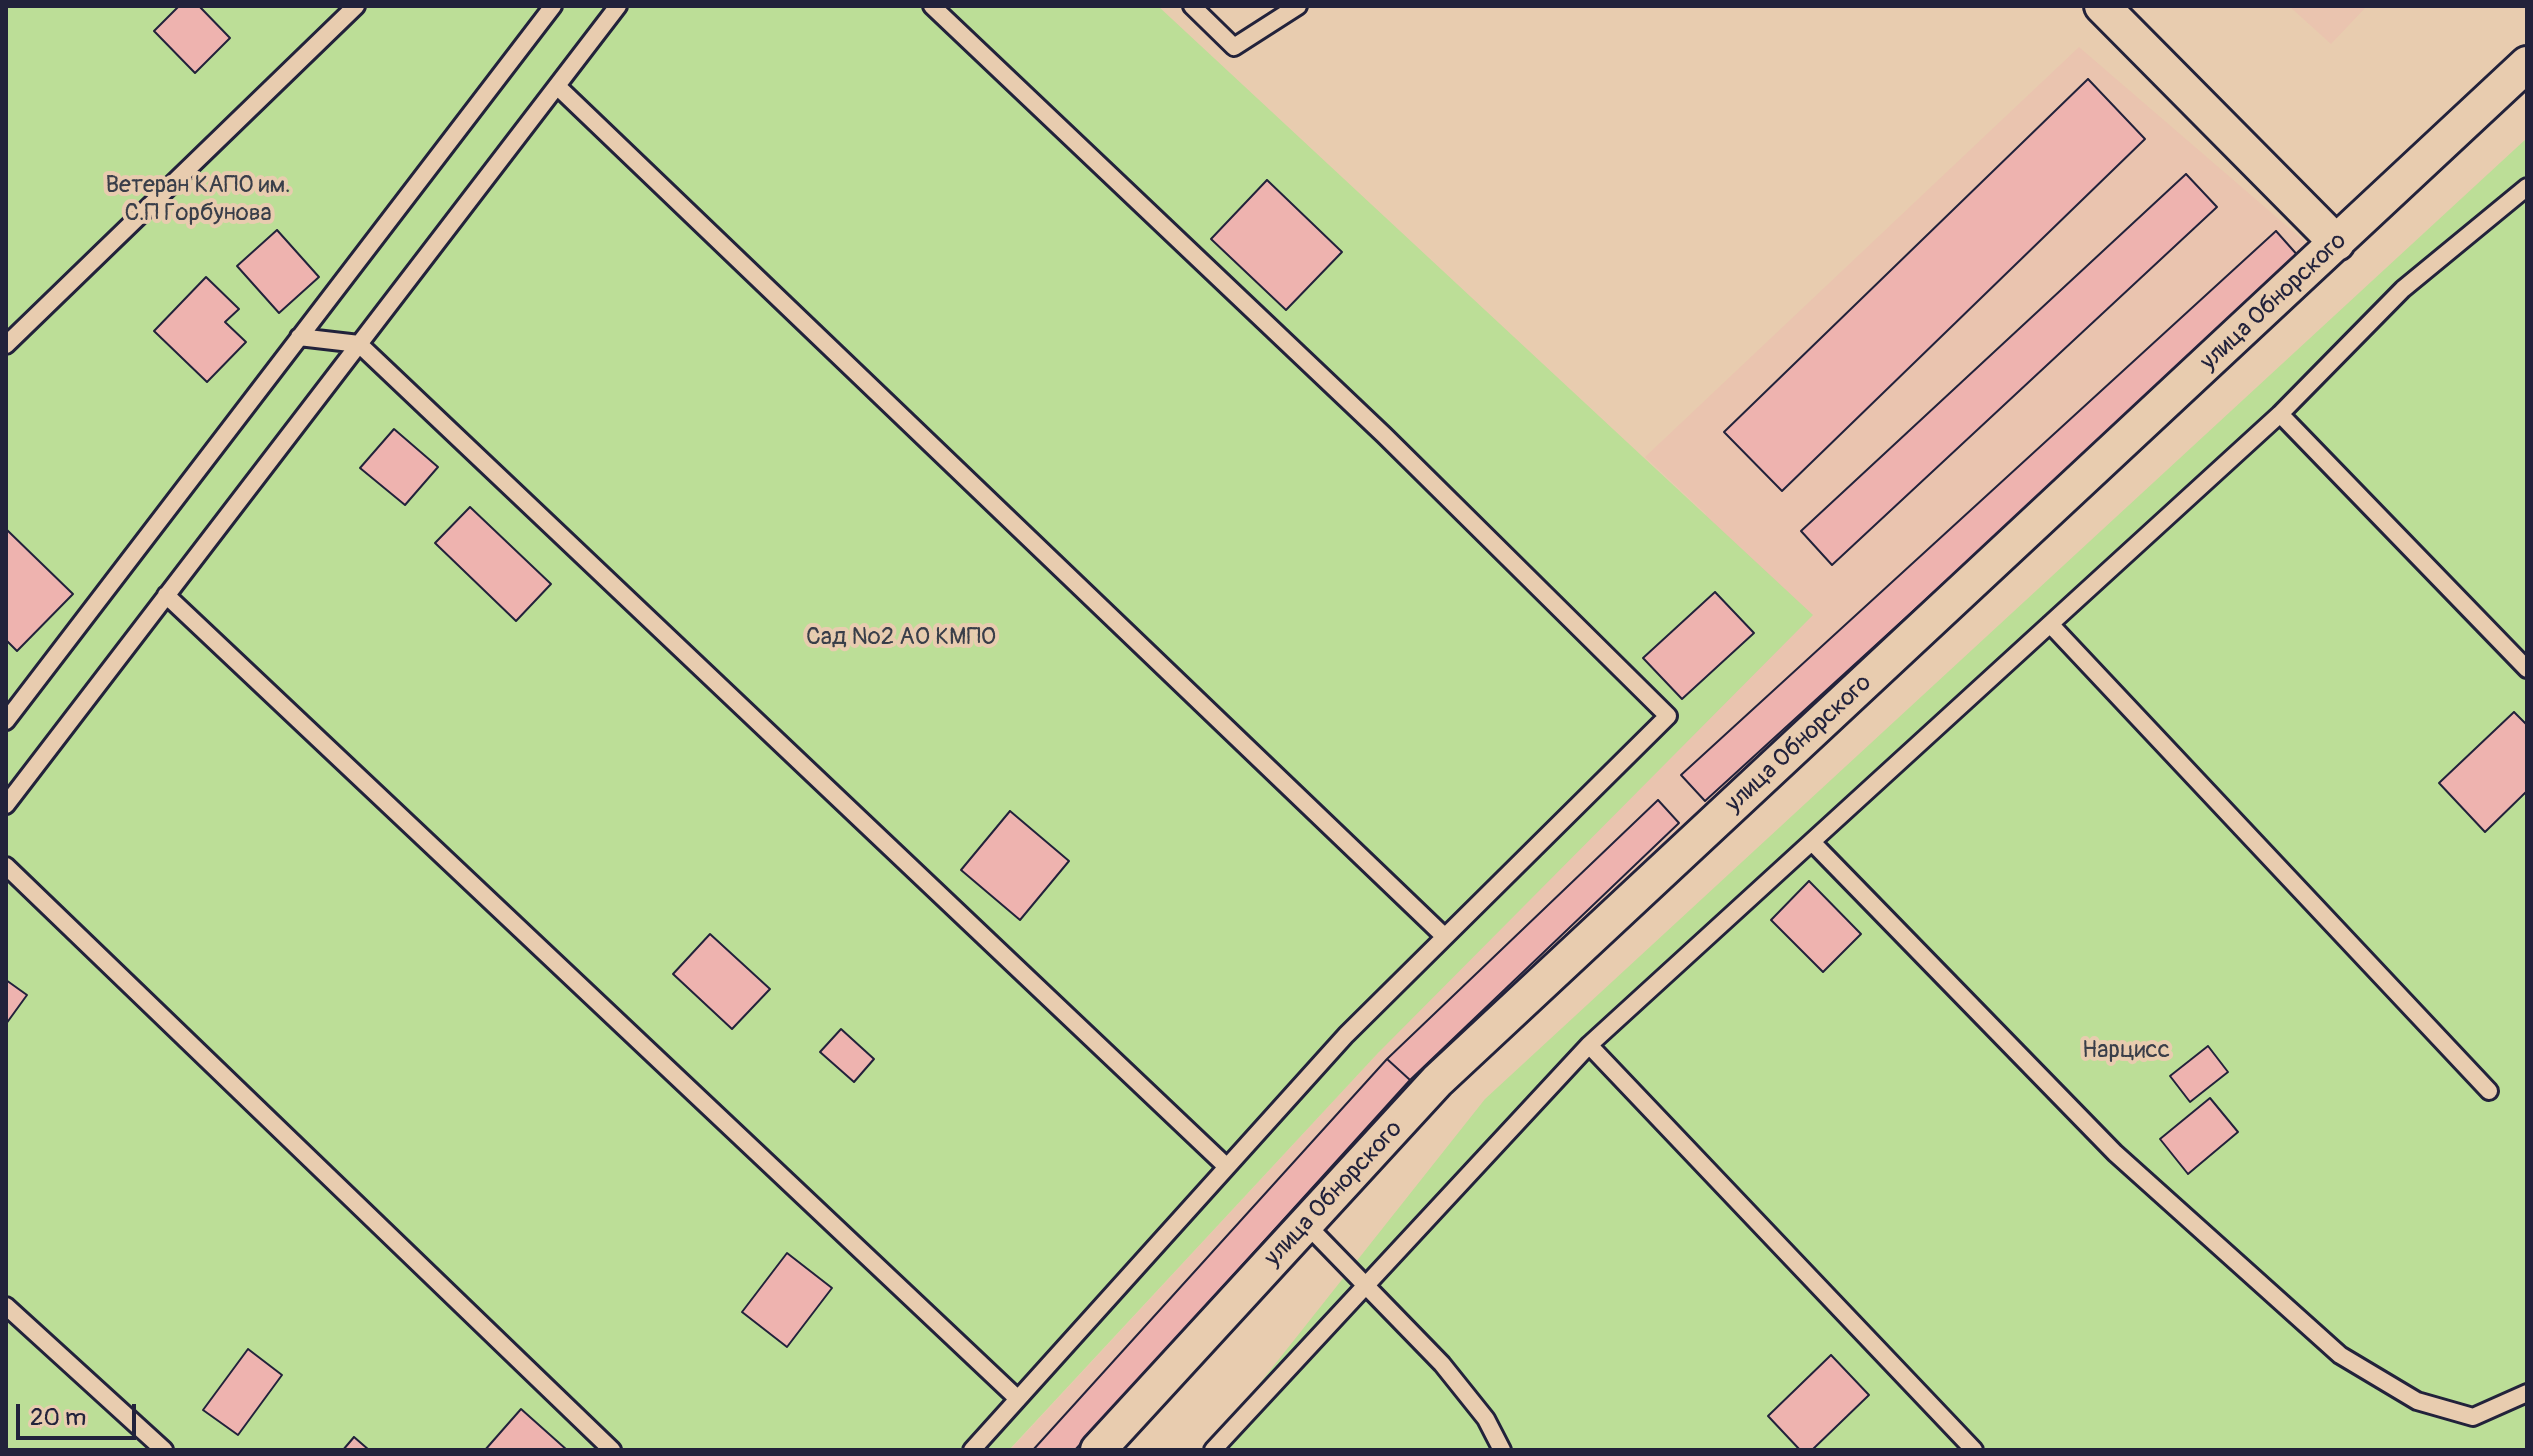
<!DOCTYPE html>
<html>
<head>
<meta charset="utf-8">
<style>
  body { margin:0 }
  #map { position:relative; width:2533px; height:1456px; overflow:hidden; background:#e8ccaf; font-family:Pangolin,sans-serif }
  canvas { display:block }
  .frame { position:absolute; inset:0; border:8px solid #22223b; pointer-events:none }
  .scale { position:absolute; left:16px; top:1404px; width:120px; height:36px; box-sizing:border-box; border:4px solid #22223b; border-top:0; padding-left:10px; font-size:24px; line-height:28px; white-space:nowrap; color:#22223b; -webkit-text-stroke:6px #e8ccaf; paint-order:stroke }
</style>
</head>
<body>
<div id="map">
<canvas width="2533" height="1456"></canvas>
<div class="frame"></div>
<div class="scale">20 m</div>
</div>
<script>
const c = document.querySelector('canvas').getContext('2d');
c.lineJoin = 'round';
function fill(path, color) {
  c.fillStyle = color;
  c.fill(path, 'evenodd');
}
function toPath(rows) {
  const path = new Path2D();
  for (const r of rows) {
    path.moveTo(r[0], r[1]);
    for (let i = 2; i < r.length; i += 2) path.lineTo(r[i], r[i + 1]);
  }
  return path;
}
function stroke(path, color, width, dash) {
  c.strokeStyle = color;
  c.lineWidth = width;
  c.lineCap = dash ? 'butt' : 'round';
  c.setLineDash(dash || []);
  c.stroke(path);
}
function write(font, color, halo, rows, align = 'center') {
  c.font = font + ' Pangolin,sans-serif';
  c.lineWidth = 8;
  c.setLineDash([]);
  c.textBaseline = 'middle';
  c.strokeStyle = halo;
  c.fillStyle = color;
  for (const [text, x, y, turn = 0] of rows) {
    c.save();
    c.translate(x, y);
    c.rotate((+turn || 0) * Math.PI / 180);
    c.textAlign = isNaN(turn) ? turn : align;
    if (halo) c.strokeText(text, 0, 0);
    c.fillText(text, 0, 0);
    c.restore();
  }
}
fill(toPath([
  [2289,6,2367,6,2331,44],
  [2079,47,2317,252,1416,1083,1083,1450,1010,1450,1378,1053,1706,514,1645,457]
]), '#eac4af');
fill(toPath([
  [6,6,1158,6,1813,615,1378,1053,1009,1450,6,1450],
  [2527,138,2527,1450,1207,1450,1485,1099]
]), '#bcde97');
const building = toPath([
  [179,6,199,6,230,38,195,73,154,31,179,6],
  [2088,79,2145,139,1782,491,1724,432,2088,79],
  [2186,174,2217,207,1832,565,1801,531,2186,174],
  [1267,180,1342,252,1286,310,1211,239,1267,180],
  [277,230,319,277,279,313,237,266,277,230],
  [2276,231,2300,258,1705,801,1681,775,2276,231],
  [206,277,239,309,225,322,246,342,207,382,154,331,206,277],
  [394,429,438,467,405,505,360,468,394,429],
  [470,507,551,584,516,621,435,543,470,507],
  [7,530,73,594,17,651,6,640,7,530],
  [1715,592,1754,633,1682,699,1643,658,1715,592],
  [2514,712,2527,725,2527,791,2485,832,2439,783,2514,712],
  [1658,800,1679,823,1410,1080,1387,1059,1658,800],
  [1010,811,1069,861,1020,920,961,870,1010,811],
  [1809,881,1861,934,1823,972,1771,920,1809,881],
  [710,934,770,989,732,1029,673,974,710,934],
  [6,980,27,995,6,1024,6,980],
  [841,1029,874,1059,854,1082,820,1052,841,1029],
  [2208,1046,2228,1072,2190,1102,2170,1076,2208,1046],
  [1387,1059,1410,1080,1075,1450,1033,1450,1387,1059],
  [2210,1098,2238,1132,2188,1174,2160,1139,2210,1098],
  [787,1253,832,1288,787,1347,742,1312,787,1253],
  [248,1349,282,1375,238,1435,203,1410,248,1349],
  [1831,1355,1869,1395,1812,1450,1800,1450,1768,1416,1831,1355],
  [521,1409,567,1450,485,1450,521,1409],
  [354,1437,369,1450,343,1450,354,1437]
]);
fill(building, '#eeb3af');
stroke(building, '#22223b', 2);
const lane = toPath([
  [932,6,1384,435,1668,716,1346,1035,972,1450],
  [1192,6,1234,47,1298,6],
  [557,86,1445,937],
  [299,337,359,344,1227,1167],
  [6,345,356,6],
  [2280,414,2527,669],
  [166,595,1018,1399],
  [2050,624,2489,1091],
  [6,721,553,6],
  [6,805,618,6],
  [1812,842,2115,1153,2340,1355,2417,1401,2473,1417,2527,1393],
  [6,866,612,1450],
  [1589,1045,1974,1450],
  [1306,1224,1442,1364,1486,1419,1502,1450],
  [6,1306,164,1450],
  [1213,1450,1589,1045,2280,414,2403,289,2527,187]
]);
const street = toPath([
  [2102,6,2337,243],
  [1098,1450,1437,1081,2527,64]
]);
stroke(lane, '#22223b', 22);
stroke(street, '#22223b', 40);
stroke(lane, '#e8ccaf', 16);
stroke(street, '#e8ccaf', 34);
write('24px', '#393e49', '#e8ccaf', [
  ["Ветеран КАПО им.",198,186],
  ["С.П Горбунова",198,214],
  ["Сад №2 АО КМПО",901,638],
  ["Нарцисс",2126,1051]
]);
write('24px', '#22223b', '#e8ccaf', [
  ["улица Обнорского",2274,302,-43],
  ["улица Обнорского",1799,744,-43],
  ["улица Обнорского",1334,1194,-47]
]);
</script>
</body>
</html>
